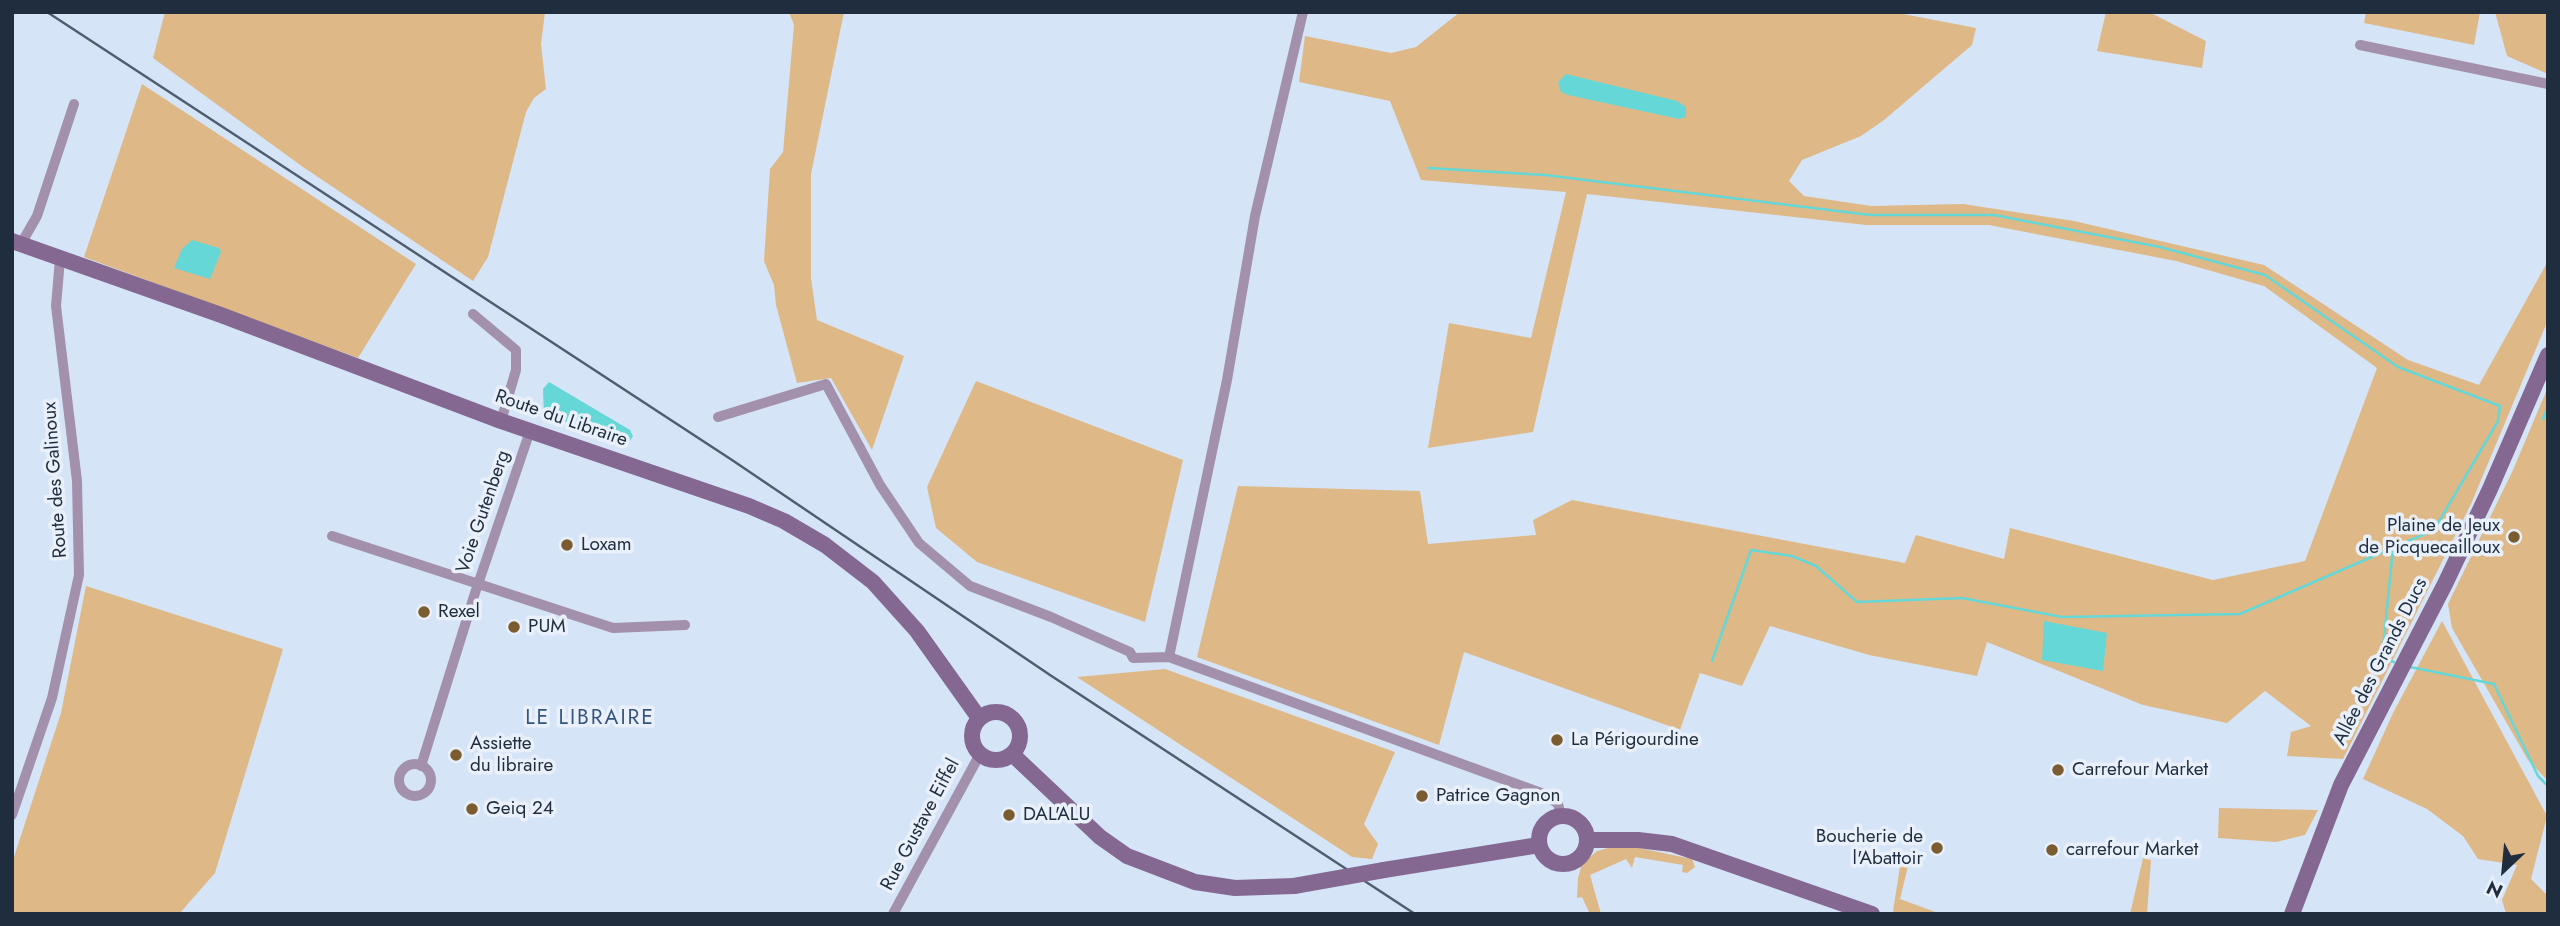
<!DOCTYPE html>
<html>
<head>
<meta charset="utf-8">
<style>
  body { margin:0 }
  #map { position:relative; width:2560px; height:926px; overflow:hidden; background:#d5e4f7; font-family:Jost,sans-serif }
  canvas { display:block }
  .frame { position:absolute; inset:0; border:14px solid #1f2d3f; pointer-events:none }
  .north { position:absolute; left:2469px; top:835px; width:70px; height:70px; -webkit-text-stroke:5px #e9f0fa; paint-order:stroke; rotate:206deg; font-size:19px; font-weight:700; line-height:28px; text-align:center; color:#1f2d3f }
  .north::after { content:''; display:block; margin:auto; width:24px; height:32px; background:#1f2d3f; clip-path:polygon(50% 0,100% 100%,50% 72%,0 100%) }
</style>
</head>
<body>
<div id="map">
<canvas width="2560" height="926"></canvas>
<div class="frame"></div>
<div class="north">N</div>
</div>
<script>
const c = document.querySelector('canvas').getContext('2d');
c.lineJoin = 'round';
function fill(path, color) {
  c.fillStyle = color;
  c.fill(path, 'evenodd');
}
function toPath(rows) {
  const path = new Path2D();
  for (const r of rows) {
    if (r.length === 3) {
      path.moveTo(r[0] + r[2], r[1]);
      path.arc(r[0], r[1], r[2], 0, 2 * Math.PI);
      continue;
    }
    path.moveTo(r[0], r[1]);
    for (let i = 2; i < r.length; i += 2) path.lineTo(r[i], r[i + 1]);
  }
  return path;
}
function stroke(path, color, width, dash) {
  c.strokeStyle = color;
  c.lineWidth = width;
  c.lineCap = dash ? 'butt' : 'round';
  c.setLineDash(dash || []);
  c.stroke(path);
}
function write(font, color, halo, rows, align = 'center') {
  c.font = font + ' Jost,sans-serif';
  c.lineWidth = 7;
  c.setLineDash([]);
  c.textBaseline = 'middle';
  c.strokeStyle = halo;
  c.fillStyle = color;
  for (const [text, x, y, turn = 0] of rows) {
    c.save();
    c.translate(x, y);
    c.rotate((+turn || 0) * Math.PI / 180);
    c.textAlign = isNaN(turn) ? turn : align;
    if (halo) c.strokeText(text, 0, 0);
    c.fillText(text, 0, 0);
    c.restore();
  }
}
fill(toPath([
  [165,12,545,12,541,44,546,89,534,98,526,112,488,257,473,281,303,167,153,58],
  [789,12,844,12,811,174,811,278,817,320,904,356,872,450,831,378,797,383,776,305,774,285,764,261,770,169,783,152,794,25],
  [1460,12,1893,12,1976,28,1972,45,1884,120,1861,136,1802,160,1789,181,1804,196,1871,206,1963,204,2074,221,2264,265,2408,360,2479,385,2548,261,2548,320,2471,504,2343,759,2287,756,2291,732,2311,726,2265,691,2227,723,2143,705,1987,642,1977,676,1869,655,1770,626,1742,686,1700,673,1680,730,1464,652,1439,745,1197,657,1238,486,1420,491,1428,544,1536,535,1533,520,1572,500,1905,563,1916,535,2004,559,2010,528,2213,580,2305,561,2377,368,2264,286,2176,261,1989,225,1866,225,1587,194,1533,432,1428,448,1449,323,1531,338,1566,192,1421,180,1390,101,1299,82,1305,36,1391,53,1416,47],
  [2106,12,2149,12,2206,41,2202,68,2097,51],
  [2366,12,2480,12,2474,45,2364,23],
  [2495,12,2548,12,2548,74,2507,56],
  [142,84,416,264,358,358,84,257],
  [976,381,1183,460,1145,622,977,562,936,528,927,487],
  [2548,387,2548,781,2528,760,2452,628,2448,604,2513,470],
  [86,586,283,649,215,873,179,914,12,914,12,863,61,713],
  [2442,621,2547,816,2531,879,2548,896,2548,914,2506,914,2502,900,2517,865,2478,859,2463,836,2427,809,2363,779,2394,711],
  [1165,669,1395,752,1364,824,1378,844,1372,859,1352,857,1077,677],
  [2219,808,2318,810,2305,835,2276,842,2218,838],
  [1612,847,1634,847,1692,859,1695,867,1687,873,1682,872,1683,865,1635,857,1632,868,1626,859,1590,875,1601,914,1590,914,1582,897,1577,898,1578,878,1582,864,1597,851],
  [1912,850,1900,899,1941,914,1896,914,1893,911,1902,854],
  [2143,858,2151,860,2147,914,2130,914]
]), '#deb987');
fill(toPath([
  [1566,74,1677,101,1686,107,1686,117,1679,119,1568,95,1561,92,1558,82],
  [192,240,219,248,221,252,210,279,174,268,182,249],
  [549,382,630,430,633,436,629,442,544,415,543,389],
  [2044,621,2107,633,2103,671,2042,660]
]), '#65d7d7');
stroke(toPath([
  [1428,168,1545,175,1870,215,1994,215,2160,247,2265,275,2398,367,2500,406,2498,421,2434,530,2240,614,2062,617,1962,598,1857,602,1816,566,1792,556,1751,550,1712,661],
  [2543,419,2548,406],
  [2393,548,2382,658,2394,662],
  [2410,667,2494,684,2538,776,2548,786]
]), '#65d7d7', 2.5);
stroke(toPath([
  [2360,45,2548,84],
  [21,244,37,216,74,104],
  [473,314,516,350,516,370,501,421],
  [718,417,826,384,880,485,919,543,970,586,1051,617,1130,652,1133,658,1169,657,1544,794,1558,804,1561,815],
  [332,536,613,628,685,625],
  [1169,657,1227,380,1255,216,1303,12],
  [415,780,16],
  [421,766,475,593,530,431],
  [12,815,52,698,79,575,77,481,56,306,60,259],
  [893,914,980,754]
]), '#a390ac', 10);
stroke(toPath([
  [12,241,221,315,501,421,749,506,784,521,825,545,873,582,917,631,979,718],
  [996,736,24],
  [1012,754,1100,837,1127,856,1195,882,1235,888,1294,886],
  [1563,840,24],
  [1587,840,1638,840,1672,844,1872,914],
  [1384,870,1539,845],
  [2292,914,2341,785,2445,584,2490,489,2548,355]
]), '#846891', 16);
stroke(toPath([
  [47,12,732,460,1050,675,1415,914]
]), '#4e5d6f', 2.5);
stroke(toPath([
  [1294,886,1384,870]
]), '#846891', 16);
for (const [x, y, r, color] of [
  [2514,537,7,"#7a5c30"],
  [567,545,7,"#7a5c30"],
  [424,612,7,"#7a5c30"],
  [514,627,7,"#7a5c30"],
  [1557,740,7,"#7a5c30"],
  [456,755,7,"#7a5c30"],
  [2058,770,7,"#7a5c30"],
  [1422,796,7,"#7a5c30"],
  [472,809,7,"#7a5c30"],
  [1009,815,7,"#7a5c30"],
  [1937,848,7,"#7a5c30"],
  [2052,850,7,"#7a5c30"]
]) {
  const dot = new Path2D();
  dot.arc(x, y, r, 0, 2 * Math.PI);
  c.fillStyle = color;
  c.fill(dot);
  stroke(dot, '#e9f0fa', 2.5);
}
write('19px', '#1f2d3f', '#e9f0fa', [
  ["Route du Libraire",561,419,19],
  ["Route des Galinoux",56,480,-94],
  ["Voie Gutenberg",484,512,-71],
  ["Allée des Grands Ducs",2381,662,-63],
  ["Rue Gustave Eiffel",921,825,-62]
]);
write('19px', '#1f2d3f', '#e9f0fa', [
  ["Plaine de Jeux",2500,526,"right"],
  ["de Picquecailloux",2500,548,"right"],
  ["Loxam",581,545],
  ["Rexel",438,612],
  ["PUM",528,627],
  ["La Périgourdine",1571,740],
  ["Assiette",470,744],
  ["du libraire",470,766],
  ["Carrefour Market",2072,770],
  ["Patrice Gagnon",1436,796],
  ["Geiq 24",486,809],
  ["DAL'ALU",1023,815],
  ["Boucherie de",1923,837,"right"],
  ["l'Abattoir",1923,859,"right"],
  ["carrefour Market",2066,850]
], 'left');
c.letterSpacing = '2px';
write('21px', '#36557e', '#e9f0fa', [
  ["LE LIBRAIRE",590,719]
]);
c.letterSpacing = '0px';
</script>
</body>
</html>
